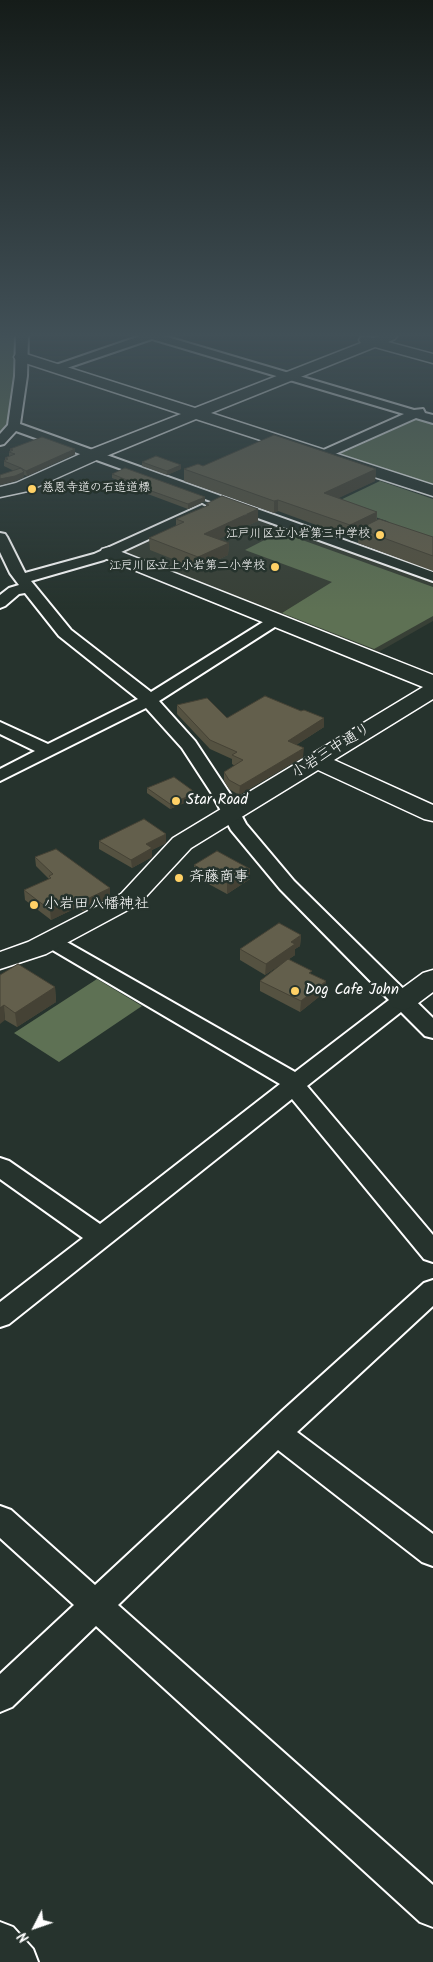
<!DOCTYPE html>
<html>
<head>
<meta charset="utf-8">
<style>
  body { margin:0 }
  #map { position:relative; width:433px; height:1962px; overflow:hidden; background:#26332d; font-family:Kalam,sans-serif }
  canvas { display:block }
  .north { position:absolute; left:10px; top:1902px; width:50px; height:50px; -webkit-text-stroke:4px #26332d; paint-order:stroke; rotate:229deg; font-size:14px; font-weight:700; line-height:20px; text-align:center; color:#fff }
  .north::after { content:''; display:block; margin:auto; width:18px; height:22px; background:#fff; clip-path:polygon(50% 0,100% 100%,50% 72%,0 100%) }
</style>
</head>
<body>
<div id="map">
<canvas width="433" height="1962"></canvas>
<div class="north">N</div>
</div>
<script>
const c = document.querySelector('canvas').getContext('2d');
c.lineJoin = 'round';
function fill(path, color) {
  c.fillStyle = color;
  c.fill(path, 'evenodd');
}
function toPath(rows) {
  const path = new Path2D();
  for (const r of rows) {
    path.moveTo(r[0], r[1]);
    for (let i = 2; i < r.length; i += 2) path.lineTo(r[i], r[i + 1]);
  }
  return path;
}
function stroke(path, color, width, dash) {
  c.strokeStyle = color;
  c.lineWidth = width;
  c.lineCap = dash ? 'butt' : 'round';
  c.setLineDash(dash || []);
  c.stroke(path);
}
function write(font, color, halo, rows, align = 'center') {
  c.font = font + ' Kalam,"Klee One",sans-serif';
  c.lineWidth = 5;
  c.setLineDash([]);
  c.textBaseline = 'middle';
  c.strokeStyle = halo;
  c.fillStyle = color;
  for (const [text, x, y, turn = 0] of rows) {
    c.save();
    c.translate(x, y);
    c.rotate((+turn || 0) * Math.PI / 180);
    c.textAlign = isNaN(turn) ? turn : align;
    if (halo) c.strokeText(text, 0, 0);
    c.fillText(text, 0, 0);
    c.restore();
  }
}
fill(toPath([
  [223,506,433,582,433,621,375,654,122,552]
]), '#384036');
fill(toPath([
  [0,336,17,336,18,355,9,423,0,436],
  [417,419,433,423,433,487,338,455],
  [380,481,433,499,433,549,387,521,334,503],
  [280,532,433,587,433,616,374,649,282,613,332,582,245,550],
  [97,979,142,1006,59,1062,14,1033]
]), '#5e7154');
const street = toPath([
  [16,336,28,336,27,376,20,424,433,572,433,581,16,431,4,444,0,445,0,434,8,425,15,376,16,336],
  [140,336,164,336,414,410,423,409,425,413,433,415,433,423,416,418,324,459,319,458,318,455,319,452,404,414,152,339,61,370,57,371,51,368,53,366,140,336],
  [202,505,209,509,207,512,104,560,31,581,71,630,151,692,271,617,276,615,281,617,284,620,281,623,159,701,195,741,230,794,246,824,294,881,433,1018,433,1038,425,1036,401,1012,307,1086,433,1235,433,1262,424,1259,292,1099,9,1324,0,1327,0,1302,83,1238,0,1179,0,1158,9,1161,100,1224,280,1084,44,945,41,941,44,937,51,935,58,937,295,1072,389,1000,280,889,231,830,212,794,182,748,146,708,0,781,0,769,35,751,0,734,0,722,48,744,138,699,59,636,25,593,19,594,5,606,0,608,0,595,9,588,19,585,10,573,0,552,0,533,5,534,7,537,25,573,94,554,202,505],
  [433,1280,433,1306,297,1432,433,1534,433,1566,422,1562,278,1450,118,1605,433,1885,433,1927,420,1922,96,1626,12,1707,0,1712,0,1674,74,1605,0,1538,0,1506,11,1510,95,1585,282,1411,424,1283,433,1280],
  [0,1922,13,1927,33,1949,38,1962,0,1962,0,1922]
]);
const secondary = toPath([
  [366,336,373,338,379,336,397,336,395,339,388,342,433,354,433,363,375,347,211,413,433,485,433,496,196,419,99,459,28,491,0,497,0,487,16,483,87,451,181,414,16,360,14,357,16,354,26,354,195,408,361,343,359,340,361,337,366,336],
  [109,547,433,675,433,699,334,760,433,805,433,821,424,819,318,770,191,848,139,904,46,954,0,969,0,952,28,942,121,894,173,838,423,687,102,557,100,553,102,549,109,547],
  [433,970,433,992,413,1007,403,1010,393,1007,389,1001,393,995,423,973,433,970]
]);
stroke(street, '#fff', 4);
stroke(secondary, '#fff', 3);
fill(street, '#26332d');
fill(secondary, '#26332d');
fill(toPath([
  [10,449,75,454,27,476,24,475,24,477,15,481,0,485,14,471,4,466,4,461,5,460,5,458,9,456,9,452,10,451],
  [142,462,181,469,167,475,142,466],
  [203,466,376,469,375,481,338,498,377,512,377,520,433,537,433,571,358,543,359,532,349,537,278,511,274,513,184,481,184,469],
  [112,474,205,501,188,509,129,487,129,485,112,478],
  [206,504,258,521,218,539,229,543,228,555,198,569,150,550,149,538,176,526,176,519,206,506],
  [177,705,227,718,324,727,296,745,303,757,239,795,229,789,224,781,224,772,235,766,232,764,232,759,210,749,177,714],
  [147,788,196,798,170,809,147,793],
  [166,834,166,843,152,850,152,857,132,868,99,849,99,841],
  [35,857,110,888,110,897,83,911,78,907,51,920,25,900,24,890,49,879,36,866],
  [194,865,250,879,227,894,194,876],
  [301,935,300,946,295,949,295,955,289,959,311,974,326,981,325,992,300,1012,260,991,260,981,284,962,265,975,240,960,240,949],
  [0,975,55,987,56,1002,17,1027,5,1020]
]), '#555241');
fill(toPath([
  [75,449,75,454,27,476,26,471],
  [181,465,181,469,167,475,167,471],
  [376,469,375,481,324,505,324,493],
  [24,472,24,477,15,481,0,485,0,479],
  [205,497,205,501,188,509,188,504],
  [278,500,278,511,274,513,274,501],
  [258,509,258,521,204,546,204,534],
  [377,512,376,523,359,529,359,532,349,537,350,525],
  [229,543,228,555,198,569,198,557],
  [324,718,324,727,288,750,288,741],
  [304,748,303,757,239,795,240,786],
  [196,793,196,798,170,809,170,804],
  [166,834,166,843,152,850,152,857,132,868,131,860,146,844],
  [250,869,250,879,227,894,227,883],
  [110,888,110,897,83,911,83,901],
  [77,897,78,907,51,920,50,910],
  [301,935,300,946,295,949,295,955,265,975,266,964,291,942],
  [326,981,325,992,300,1012,301,1001],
  [55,987,56,1002,17,1027,15,1013],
  [4,1005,5,1020,0,1024,0,1008]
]), '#454235');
const building = toPath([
  [274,435,376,469,324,493,377,512,350,525,278,500,274,501,184,469,198,464,203,466,274,435],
  [42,437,75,449,26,471,21,468,24,472,15,476,0,479,0,475,21,468,4,461,8,459,5,458,15,454,9,452,13,450,10,449,42,437],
  [156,456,181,465,167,471,142,462,156,456],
  [125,468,205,497,188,504,129,483,132,482,112,474,125,468],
  [222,496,258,509,204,534,229,543,198,557,149,538,184,522,176,519,209,505,206,504,222,496],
  [379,519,433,537,433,556,359,529,379,519],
  [265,696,301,711,304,710,324,718,288,741,304,748,240,786,229,780,224,772,243,760,232,755,237,752,210,740,177,705,207,698,227,718,265,696],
  [174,777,196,793,170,804,147,788,174,777],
  [144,819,166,834,146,844,152,848,131,860,99,841,144,819],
  [56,849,110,888,83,901,77,897,50,910,24,890,51,878,49,876,53,874,35,857,56,849],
  [217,851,250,869,227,883,194,865,217,851],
  [279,923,301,935,291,942,295,944,266,964,240,949,279,923],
  [288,959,312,971,309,973,326,981,301,1001,260,981,288,959],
  [18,964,55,987,15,1013,4,1005,0,1008,0,975,18,964]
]);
fill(building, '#635f4c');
stroke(building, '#454235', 1);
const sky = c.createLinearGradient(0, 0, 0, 610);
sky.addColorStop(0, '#151c19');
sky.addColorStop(0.55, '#415057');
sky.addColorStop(1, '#41505700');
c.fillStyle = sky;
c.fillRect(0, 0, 433, 610);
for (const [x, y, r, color] of [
  [32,489,5,"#ffd166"],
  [380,535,5,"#ffd166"],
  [275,567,5,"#ffd166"],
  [176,801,5,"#ffd166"],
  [179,878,5,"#ffd166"],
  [34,905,5,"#ffd166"],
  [295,991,5,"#ffd166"]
]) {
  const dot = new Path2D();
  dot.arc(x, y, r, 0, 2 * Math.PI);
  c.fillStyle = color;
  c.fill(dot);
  stroke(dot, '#26332d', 2);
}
write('12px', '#fff', '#26332d', [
  ["慈恩寺道の石造道標",42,489,"left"],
  ["江戸川区立小岩第三中学校",370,535],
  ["江戸川区立上小岩第二小学校",265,567]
], 'right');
write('15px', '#fff', '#26332d', [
  ["小岩三中通り",332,752,-32]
]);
write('15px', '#fff', '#26332d', [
  ["Star Road",186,801],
  ["斉藤商事",189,878],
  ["小岩田八幡神社",44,905],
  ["Dog Cafe John",305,991]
], 'left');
</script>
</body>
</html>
